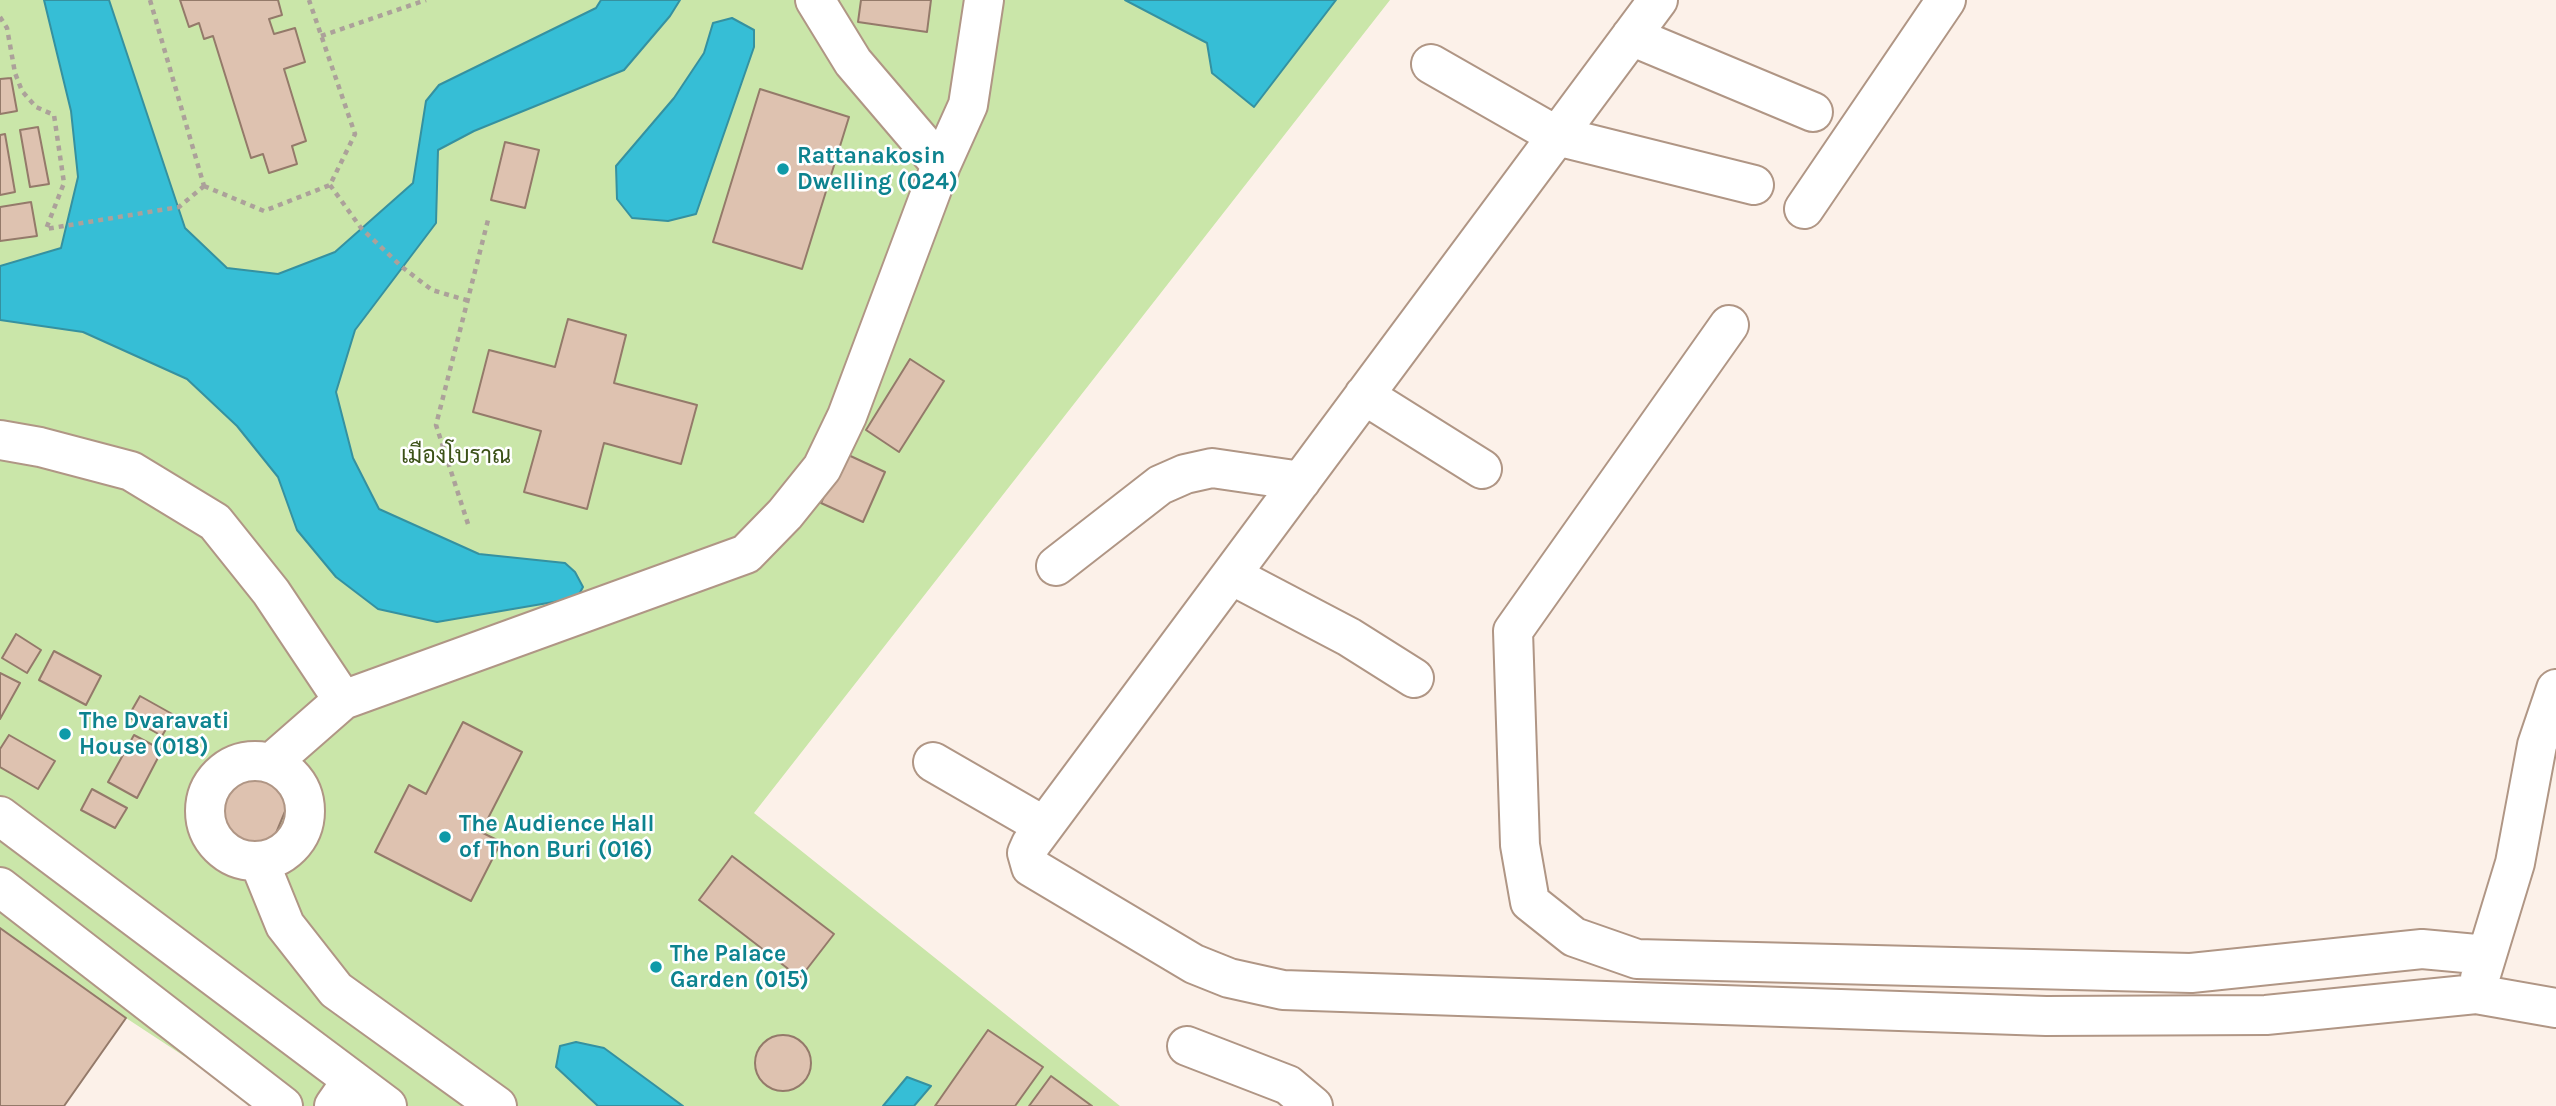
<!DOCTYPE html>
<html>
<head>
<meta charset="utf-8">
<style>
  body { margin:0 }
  canvas { display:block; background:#fcf1e9 }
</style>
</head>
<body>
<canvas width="2556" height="1106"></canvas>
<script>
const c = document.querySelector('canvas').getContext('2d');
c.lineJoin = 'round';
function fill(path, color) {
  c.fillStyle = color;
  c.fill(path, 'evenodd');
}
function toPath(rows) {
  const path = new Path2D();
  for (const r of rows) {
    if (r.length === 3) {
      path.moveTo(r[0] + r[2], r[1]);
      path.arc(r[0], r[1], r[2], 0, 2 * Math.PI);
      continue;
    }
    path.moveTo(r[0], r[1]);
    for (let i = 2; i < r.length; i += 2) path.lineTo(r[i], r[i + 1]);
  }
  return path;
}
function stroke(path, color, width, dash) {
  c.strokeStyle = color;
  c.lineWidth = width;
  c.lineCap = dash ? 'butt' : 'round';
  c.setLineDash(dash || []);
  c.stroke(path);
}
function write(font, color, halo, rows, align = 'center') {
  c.font = font + ' Karla,Sarabun,sans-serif';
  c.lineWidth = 5;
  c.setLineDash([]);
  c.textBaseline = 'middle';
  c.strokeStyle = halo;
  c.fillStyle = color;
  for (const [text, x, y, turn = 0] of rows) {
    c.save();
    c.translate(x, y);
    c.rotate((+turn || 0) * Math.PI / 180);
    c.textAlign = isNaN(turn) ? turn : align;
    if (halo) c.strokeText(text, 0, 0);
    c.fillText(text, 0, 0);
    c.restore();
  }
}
fill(toPath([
  [0,0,1390,0,754,813,1120,1106,260,1106,126,1018,0,928]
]), '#cae6a9');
const water = toPath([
  [44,0,109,0,185,228,227,268,278,274,335,252,413,183,426,101,439,85,596,8,601,0,680,0,670,16,624,70,474,131,438,150,436,223,355,330,336,392,353,458,379,509,479,554,565,563,575,572,583,587,577,598,437,622,378,609,336,577,297,530,278,477,237,426,187,379,83,332,0,320,0,266,61,248,78,177,71,111,44,0],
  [1125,0,1336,0,1254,107,1212,73,1207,43,1125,0],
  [732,18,754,30,754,47,696,214,668,221,632,218,617,199,616,166,674,98,704,53,713,23,732,18],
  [576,1042,604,1048,683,1106,598,1106,556,1067,560,1046,576,1042],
  [907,1077,931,1086,914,1106,883,1106,907,1077]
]);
fill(water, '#36bed6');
stroke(water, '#3591a0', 2);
const building = toPath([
  [180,0,278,0,282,15,269,19,274,34,295,28,305,62,284,69,306,141,292,146,297,164,269,173,263,154,251,158,213,36,204,39,199,23,189,27,180,0],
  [861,0,931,0,927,32,858,22,861,0],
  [11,78,17,111,0,114,0,79,11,78],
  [760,89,849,117,802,269,713,242,760,89],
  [38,127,49,184,30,187,20,130,38,127],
  [5,134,15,192,0,195,0,135,5,134],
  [505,142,539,150,525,208,491,200,505,142],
  [31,202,37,236,0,241,0,207,31,202],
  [568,319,626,335,614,383,697,405,681,464,604,443,587,509,524,492,541,431,473,412,489,350,555,367,568,319],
  [910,359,944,381,899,452,866,430,910,359],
  [844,453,885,472,863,522,821,503,844,453],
  [16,634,41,650,27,673,2,658,16,634],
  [54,651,101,676,86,705,39,680,54,651],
  [0,673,20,683,0,719,0,673],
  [140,696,174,715,162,736,128,717,140,696],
  [463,722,522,752,481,832,501,842,471,901,375,852,409,785,426,794,463,722],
  [9,735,55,761,38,789,0,767,0,749,9,735],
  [134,735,162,750,137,798,108,782,134,735],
  [253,770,275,772,289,784,286,809,274,838,259,849,242,847,229,836,220,821,223,794,253,770],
  [92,789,127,808,115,828,81,810,92,789],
  [732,856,834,934,800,978,699,900,732,856],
  [0,928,126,1018,64,1106,0,1106,0,928],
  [988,1030,1043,1067,1015,1106,935,1106,988,1030],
  [783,1063,28],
  [1051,1076,1092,1106,1029,1106,1051,1076]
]);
fill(building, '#dec2b0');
stroke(building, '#947a6a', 2);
const minor = toPath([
  [815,0,853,62,941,165],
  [1658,0,1031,844,1027,853,1031,867,1194,964,1229,978,1283,990,2046,1016,2266,1015,2476,994,2556,1008],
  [1631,36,1813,112],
  [1431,64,1557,136,1754,185],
  [1804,209,1946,0],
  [1729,325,1513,631,1520,845,1530,902,1574,937,1637,959,2191,973,2422,949,2487,955],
  [1364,395,1482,469],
  [0,440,40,447,131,471,215,522,271,592,343,700],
  [1056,566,1160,485,1185,474,1212,468,1301,481],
  [1231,575,1349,637,1414,678],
  [255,811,50],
  [933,762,1044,826],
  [271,763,343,700,746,554,785,514,822,468,847,416,941,165,968,105,984,0],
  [0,816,387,1106],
  [259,861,285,925,336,990,497,1106],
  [0,887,283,1106],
  [2480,978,2515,863,2537,745,2556,689],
  [1187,1046,1288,1085,1313,1106],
  [334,1106,352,1080]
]);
stroke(minor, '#b09685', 42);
stroke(toPath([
  [150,0,204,186],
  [0,17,7,28,15,73,22,91,36,107,54,115,64,183,46,229,179,207,204,186],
  [321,36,426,0],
  [330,185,361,228,402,267,432,290,466,300],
  [204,186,264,211,330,185,355,134,309,0],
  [468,524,436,425,489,216]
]), '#aca19a', 4.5, [5, 5]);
stroke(minor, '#fff', 38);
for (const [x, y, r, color] of [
  [783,169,7,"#0f9aa8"],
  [65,734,7,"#0f9aa8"],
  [445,837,7,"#0f9aa8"],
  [656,967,7,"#0f9aa8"]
]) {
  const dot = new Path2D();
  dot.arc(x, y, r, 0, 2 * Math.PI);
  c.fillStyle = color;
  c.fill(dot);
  stroke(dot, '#fff', 2.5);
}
write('bold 23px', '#0d838f', '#fff', [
  ["Rattanakosin",797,156],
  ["Dwelling (024)",797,182],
  ["The Dvaravati",79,721],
  ["House (018)",79,747],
  ["The Audience Hall",459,824],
  ["of Thon Buri (016)",459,850],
  ["The Palace",670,954],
  ["Garden (015)",670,980]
], 'left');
write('23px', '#3b5117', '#fff', [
  ["เมืองโบราณ",456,456]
]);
</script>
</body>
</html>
